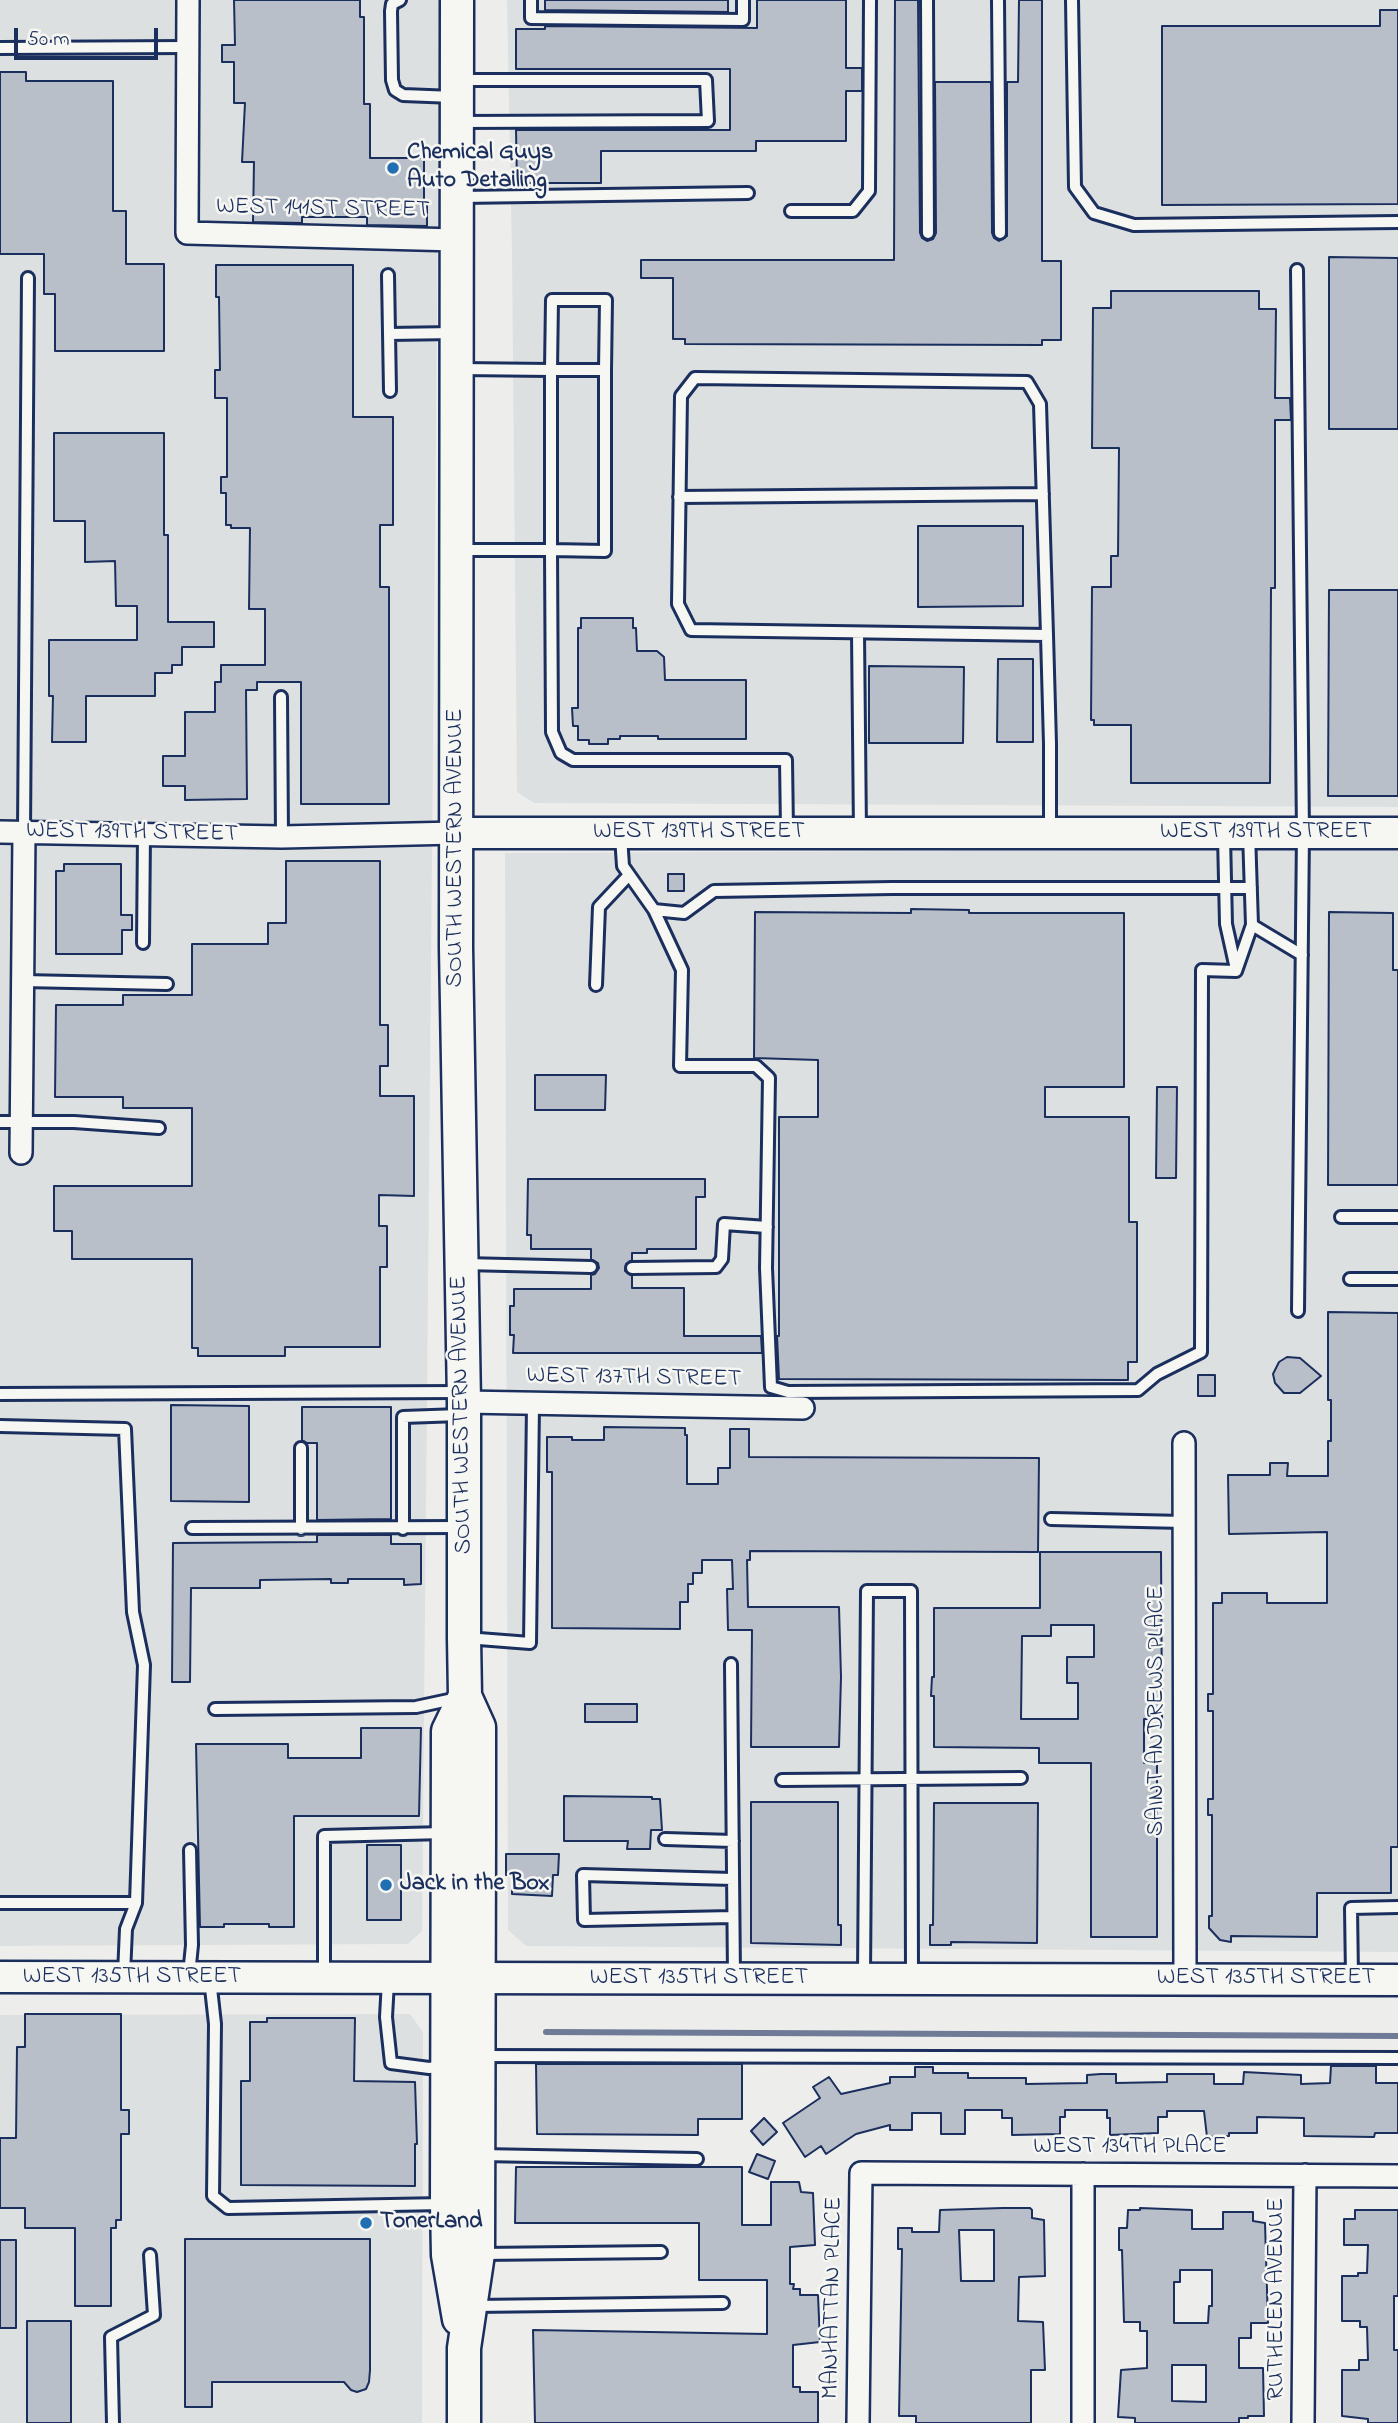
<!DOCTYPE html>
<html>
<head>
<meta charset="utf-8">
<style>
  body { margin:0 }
  #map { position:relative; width:1398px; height:2423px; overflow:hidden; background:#edeeec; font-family:"Indie Flower",sans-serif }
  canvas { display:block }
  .scale { position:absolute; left:14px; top:28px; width:144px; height:32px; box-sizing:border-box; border:4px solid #1b2f5e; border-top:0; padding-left:9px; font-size:21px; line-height:24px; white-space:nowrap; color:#1b2f5e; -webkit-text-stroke:5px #f6f6f2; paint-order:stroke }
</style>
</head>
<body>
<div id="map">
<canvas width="1398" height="2423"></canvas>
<div class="scale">50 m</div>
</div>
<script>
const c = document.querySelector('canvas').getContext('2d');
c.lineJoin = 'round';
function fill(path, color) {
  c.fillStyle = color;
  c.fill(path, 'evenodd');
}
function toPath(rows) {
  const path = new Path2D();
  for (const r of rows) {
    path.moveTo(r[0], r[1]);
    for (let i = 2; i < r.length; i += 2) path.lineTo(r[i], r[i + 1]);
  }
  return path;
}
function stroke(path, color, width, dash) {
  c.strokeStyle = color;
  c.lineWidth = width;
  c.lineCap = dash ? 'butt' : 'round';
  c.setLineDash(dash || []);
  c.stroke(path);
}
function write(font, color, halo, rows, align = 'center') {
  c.font = font + ' "Indie Flower",sans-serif';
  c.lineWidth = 5;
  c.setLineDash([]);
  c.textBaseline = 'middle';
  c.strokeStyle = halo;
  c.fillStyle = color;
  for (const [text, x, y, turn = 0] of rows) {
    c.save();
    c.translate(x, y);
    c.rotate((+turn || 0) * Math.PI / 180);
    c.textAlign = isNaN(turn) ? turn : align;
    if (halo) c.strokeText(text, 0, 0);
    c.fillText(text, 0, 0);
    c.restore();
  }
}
fill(toPath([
  [0,0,440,0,422,1931,408,1944,0,1946],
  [507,0,1398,0,1398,807,534,803,517,792,512,256],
  [1398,849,1398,1952,526,1946,508,1930,505,853],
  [410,2014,423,2032,422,2423,0,2423,0,2015]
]), '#dde0e1');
stroke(toPath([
  [546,2032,1398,2036]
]), '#6e7a96', 6);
const building = toPath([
  [234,0,360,0,360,17,364,17,364,104,370,104,370,158,424,158,424,206,427,206,427,226,367,225,367,217,302,217,302,223,253,222,254,162,242,162,245,103,234,103,234,62,222,62,222,45,235,45,234,0],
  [545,0,728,0,728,12,545,10,545,0],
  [757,0,846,0,846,68,862,68,862,91,846,91,846,141,756,141,756,151,601,151,601,183,517,183,516,130,730,130,730,69,516,69,516,29,545,29,545,26,757,28,757,0],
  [895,0,918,0,920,233,922,238,927,241,933,239,936,233,935,82,991,82,992,233,994,238,999,241,1007,236,1007,82,1018,82,1019,0,1042,0,1042,261,1061,261,1061,340,1042,340,1042,345,685,344,685,339,673,339,673,278,641,278,641,260,894,260,895,0],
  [1380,10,1398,10,1398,204,1162,205,1162,26,1380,26,1380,10],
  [0,72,26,72,26,81,113,81,113,211,126,211,126,264,164,264,164,351,55,351,55,294,44,294,44,254,0,254,0,72],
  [1329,257,1398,258,1398,429,1329,429,1329,257],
  [216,265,353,265,353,417,393,417,393,525,380,525,380,587,389,587,389,804,301,804,301,682,257,682,257,690,246,690,247,799,185,800,185,786,163,786,163,756,185,756,185,712,215,712,215,682,221,682,221,665,265,665,265,609,249,609,250,528,231,528,231,525,226,525,226,493,221,493,221,477,227,477,227,398,215,398,215,370,220,370,219,297,216,297,216,265],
  [1111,291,1259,291,1259,309,1276,309,1275,398,1290,398,1291,420,1275,420,1275,588,1271,588,1270,783,1131,783,1131,725,1094,725,1094,720,1091,720,1092,587,1111,587,1111,556,1118,556,1119,448,1092,448,1093,308,1111,308,1111,291],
  [54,433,164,433,164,535,168,535,168,622,214,622,214,647,182,647,182,665,172,665,172,673,155,673,155,696,86,696,86,742,52,742,53,696,49,696,49,640,137,640,137,606,116,606,115,561,85,562,85,521,54,521,54,433],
  [918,526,1023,526,1023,606,918,607,918,526],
  [1329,590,1398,590,1398,796,1328,796,1329,590],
  [581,618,633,618,633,628,636,628,637,651,657,651,664,657,665,680,746,680,746,739,658,739,658,736,620,736,620,739,608,739,608,744,589,744,589,740,578,740,578,726,573,726,572,708,578,708,578,628,581,628,581,618],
  [998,659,1033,659,1033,742,997,742,998,659],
  [869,666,964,667,963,743,869,743,869,666],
  [286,861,380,861,380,1025,388,1025,388,1066,380,1066,380,1096,414,1096,414,1196,379,1195,379,1226,387,1226,387,1267,380,1267,380,1347,285,1347,285,1356,198,1356,198,1348,192,1348,192,1259,72,1259,72,1231,54,1231,54,1186,192,1186,192,1108,123,1108,123,1097,55,1097,56,1005,123,1005,123,995,192,995,192,944,268,944,268,923,286,923,286,861],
  [64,864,121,864,121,915,132,915,132,930,122,930,122,954,56,954,56,871,64,871,64,864],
  [668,874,684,874,684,891,668,891,668,874],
  [911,909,969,910,969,913,1124,913,1124,1087,1045,1087,1045,1117,1129,1117,1129,1222,1137,1222,1137,1362,1128,1362,1128,1380,779,1379,777,1336,779,1336,779,1117,818,1117,818,1060,754,1058,755,912,911,913,911,909],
  [1329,912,1393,913,1393,970,1398,970,1398,1185,1328,1185,1329,912],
  [535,1075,606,1075,605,1110,535,1110,535,1075],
  [1157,1087,1177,1087,1176,1178,1156,1178,1157,1087],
  [528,1179,705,1179,705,1197,696,1197,696,1249,647,1249,647,1253,632,1253,632,1260,626,1264,625,1271,632,1276,632,1288,684,1288,684,1336,761,1336,762,1353,513,1353,514,1335,510,1335,510,1306,514,1306,514,1289,591,1289,591,1275,595,1274,599,1268,598,1263,591,1259,591,1249,531,1249,531,1235,527,1235,528,1179],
  [1328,1312,1398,1313,1398,1847,1391,1847,1391,1893,1317,1893,1317,1937,1231,1936,1231,1942,1220,1940,1209,1928,1209,1916,1212,1916,1212,1815,1208,1815,1208,1799,1213,1799,1213,1711,1208,1711,1208,1694,1213,1694,1213,1603,1222,1603,1222,1593,1267,1593,1267,1603,1327,1603,1327,1532,1229,1534,1228,1475,1270,1475,1270,1463,1288,1463,1287,1476,1328,1476,1328,1441,1331,1441,1331,1400,1328,1400,1328,1312],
  [1287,1357,1300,1358,1321,1376,1300,1393,1284,1393,1275,1383,1273,1374,1279,1362,1287,1357],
  [1198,1375,1215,1375,1215,1396,1198,1396,1198,1375],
  [171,1405,249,1406,249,1502,171,1501,171,1405],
  [302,1407,391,1407,391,1519,317,1520,317,1443,307,1443,302,1440,302,1407],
  [604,1427,685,1428,685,1435,687,1435,687,1484,718,1484,718,1468,730,1468,730,1429,749,1429,749,1457,1039,1458,1038,1552,750,1551,750,1560,747,1560,748,1607,839,1607,841,1677,839,1747,751,1747,752,1630,728,1630,727,1589,733,1589,732,1560,702,1560,702,1573,693,1573,693,1584,688,1584,688,1602,680,1602,680,1629,552,1628,552,1472,547,1472,547,1437,572,1437,572,1440,604,1440,604,1427],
  [317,1535,391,1535,391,1544,421,1544,421,1584,404,1585,404,1579,348,1579,348,1583,331,1583,331,1579,260,1580,260,1588,191,1588,190,1682,172,1682,173,1543,317,1542,317,1535],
  [1040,1552,1161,1552,1162,1719,1144,1719,1144,1763,1157,1763,1157,1937,1091,1937,1091,1763,1039,1763,1039,1748,934,1747,934,1696,931,1696,932,1677,934,1677,934,1608,1040,1608,1040,1552],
  [1051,1625,1094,1625,1094,1657,1067,1657,1067,1683,1078,1683,1078,1719,1021,1719,1022,1636,1051,1636,1051,1625],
  [585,1704,637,1704,637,1722,585,1722,585,1704],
  [361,1728,421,1728,419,1816,294,1816,294,1927,269,1927,269,1924,224,1924,224,1927,200,1927,196,1744,288,1744,288,1758,361,1758,361,1728],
  [564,1796,652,1797,652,1799,660,1799,662,1830,651,1830,650,1849,627,1849,628,1841,564,1841,564,1796],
  [751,1802,838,1802,838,1925,841,1925,841,1945,751,1943,751,1802],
  [934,1803,1038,1803,1037,1943,951,1942,951,1945,930,1945,930,1925,933,1925,934,1803],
  [367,1845,401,1845,401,1920,367,1920,367,1845],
  [506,1854,559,1854,558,1875,553,1875,552,1896,512,1894,512,1875,506,1875,506,1854],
  [25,2014,121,2014,121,2110,129,2110,129,2134,121,2134,121,2220,116,2220,116,2228,111,2228,111,2306,75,2306,75,2228,25,2228,25,2208,0,2208,0,2138,16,2138,17,2047,25,2047,25,2014],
  [267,2018,355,2018,354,2081,415,2082,417,2144,415,2144,415,2186,241,2185,241,2081,250,2081,250,2022,267,2022,267,2018],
  [536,2064,742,2064,742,2119,698,2119,698,2135,537,2134,536,2064],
  [1331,2066,1376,2066,1376,2083,1398,2083,1398,2133,1375,2133,1374,2137,1304,2136,1304,2118,1257,2117,1257,2133,1229,2133,1229,2136,1207,2137,1204,2111,1167,2111,1167,2117,1158,2117,1158,2133,1110,2135,1110,2118,1107,2118,1107,2110,1065,2110,1065,2117,1060,2117,1060,2134,1012,2135,1012,2118,1002,2118,1002,2110,965,2110,965,2134,941,2134,941,2113,912,2113,912,2130,890,2130,890,2125,856,2134,826,2154,821,2146,805,2157,783,2123,820,2098,813,2087,829,2077,841,2094,890,2083,890,2077,915,2077,915,2067,933,2067,933,2073,968,2073,968,2078,1026,2078,1026,2084,1087,2083,1087,2075,1101,2074,1116,2074,1116,2083,1167,2082,1167,2074,1214,2074,1214,2084,1243,2084,1244,2072,1301,2075,1301,2084,1330,2083,1331,2066],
  [764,2118,777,2132,763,2145,751,2131,764,2118],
  [757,2154,775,2161,768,2179,749,2172,757,2154],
  [516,2167,742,2167,742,2225,771,2225,771,2182,799,2182,801,2192,813,2193,815,2245,790,2247,790,2284,794,2284,793,2289,800,2289,800,2295,818,2295,820,2342,793,2345,793,2387,800,2387,800,2392,818,2392,818,2423,535,2423,533,2330,767,2334,767,2280,699,2280,699,2223,515,2223,516,2167],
  [1003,2208,1030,2208,1032,2210,1032,2218,1044,2220,1045,2276,1019,2277,1018,2321,1043,2322,1045,2370,1031,2370,1031,2423,916,2423,916,2416,899,2416,902,2249,898,2249,898,2228,912,2228,912,2232,939,2232,940,2210,1003,2208],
  [959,2230,994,2230,994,2281,961,2281,959,2230],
  [1140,2208,1192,2210,1192,2229,1223,2229,1223,2212,1253,2212,1253,2221,1265,2223,1268,2323,1251,2323,1251,2338,1239,2338,1239,2368,1263,2368,1264,2416,1248,2416,1248,2418,1239,2418,1239,2423,1135,2423,1135,2418,1118,2417,1121,2370,1147,2368,1147,2331,1140,2331,1140,2322,1124,2322,1122,2250,1119,2250,1119,2228,1127,2228,1128,2210,1140,2210,1140,2208],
  [1180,2270,1212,2270,1212,2306,1209,2306,1208,2323,1174,2323,1174,2282,1180,2282,1180,2270],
  [1172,2365,1206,2365,1206,2402,1172,2401,1172,2365],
  [1355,2210,1398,2210,1398,2296,1394,2296,1394,2350,1398,2350,1398,2423,1368,2423,1368,2419,1342,2416,1342,2370,1359,2370,1359,2360,1368,2360,1367,2327,1360,2327,1360,2321,1342,2321,1342,2276,1358,2276,1358,2273,1367,2273,1368,2245,1344,2245,1344,2219,1355,2219,1355,2210],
  [185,2239,370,2239,370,2370,369,2382,366,2389,357,2392,351,2390,344,2382,212,2382,212,2407,185,2407,185,2239],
  [0,2240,16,2240,16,2328,0,2328,0,2240],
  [27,2321,71,2321,71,2423,27,2423,27,2321]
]);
fill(building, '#b9bfc8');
stroke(building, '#1b2f5e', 2);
const lane = toPath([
  [400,0,392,4,391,11,392,80,395,90,403,95,454,97],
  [531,0,531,18,743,20,743,0],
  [927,0,928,233],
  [998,0,1000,233],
  [1072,0,1075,187,1094,213,1134,225,1398,222],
  [0,48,187,47],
  [458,80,706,80,708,121,460,122],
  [460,197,748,193],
  [791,211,853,211,869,191,870,0],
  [1297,270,1303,833,1298,1311],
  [388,275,390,391],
  [389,334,454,333],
  [460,369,551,370,551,550,605,551,605,370,551,370,552,300,606,300,605,370],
  [679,497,1043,494],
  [459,550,551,550,552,732,561,753,573,760,786,760,787,830],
  [858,633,860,833],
  [1047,635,691,630,678,604,681,396,695,378,1027,382,1040,404,1047,635,1050,744,1050,830],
  [281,697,282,837],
  [24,832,28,278],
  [621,836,623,866,654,910,684,913,714,891,892,888,1251,888],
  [1224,836,1226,924,1236,969],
  [654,910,682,970,680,1066,756,1066,769,1078,766,1268,771,1387,788,1392,1138,1390,1157,1374,1201,1352,1202,970,1236,971],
  [1252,925,1302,955],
  [143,943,144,834],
  [1236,971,1252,925,1249,833],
  [23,981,167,984],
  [596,985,599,907,629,875],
  [0,1122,74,1122,159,1128],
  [1341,1217,1398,1217],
  [464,1264,591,1267],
  [632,1268,716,1267,722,1259,724,1224,767,1227],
  [1350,1279,1398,1279],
  [0,1394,463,1392],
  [0,1426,125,1429,133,1612,144,1665,136,1903,126,1929,124,1974],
  [301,1448,301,1529],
  [1051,1519,1184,1522],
  [192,1528,462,1527],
  [403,1529,403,1417,460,1415],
  [466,1638,530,1643,533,1405],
  [731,1664,734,1976],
  [215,1709,416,1707,458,1698],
  [782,1780,1021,1778],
  [665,1839,733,1841],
  [733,1879,583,1875,584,1920,733,1917],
  [0,1903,136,1903],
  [189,1975,192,1945,190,1850],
  [324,1975,324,1836,445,1833],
  [864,1975,867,1591,911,1591,912,1976],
  [1352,1976,1351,1908,1398,1907],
  [210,1979,215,2024,213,2196,228,2208,444,2204],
  [388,1981,386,2017,391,2063,429,2068,443,2066],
  [480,2056,1398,2058],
  [481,2155,697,2159],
  [481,2254,661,2252],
  [474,2306,723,2303],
  [113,2423,111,2337,154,2315,150,2255]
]);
const street = toPath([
  [188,0,187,233,457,240],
  [0,832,282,837,456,833],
  [21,1153,24,832],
  [464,1402,803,1408],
  [1184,1443,1185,1979],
  [858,2423,861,2173,1398,2176],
  [1083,2423,1083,2174],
  [1303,2423,1305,2175]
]);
const secondary = toPath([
  [456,833,1398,833],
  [0,1977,1398,1980]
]);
const primary = toPath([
  [457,0,456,948,464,1402,464,1638,465,1696,479,1727,479,1830,478,2254,464,2348,464,2423],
  [459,2319,448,2255,447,2204,448,1731,465,1696]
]);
stroke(lane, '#1b2f5e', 16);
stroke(street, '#1b2f5e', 26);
stroke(secondary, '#1b2f5e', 35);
stroke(primary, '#1b2f5e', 37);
stroke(lane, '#f6f6f2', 10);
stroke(street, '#f6f6f2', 21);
stroke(secondary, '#f6f6f2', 30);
stroke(primary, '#f6f6f2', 32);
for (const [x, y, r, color] of [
  [393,168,7,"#1f6fb2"],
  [386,1885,7,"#1f6fb2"],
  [366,2223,7,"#1f6fb2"]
]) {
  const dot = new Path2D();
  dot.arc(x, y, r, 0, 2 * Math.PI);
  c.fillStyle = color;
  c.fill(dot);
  stroke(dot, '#f6f6f2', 2.5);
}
write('bold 24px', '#1b2f5e', '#f6f6f2', [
  ["Chemical Guys",407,154],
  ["Auto Detailing",407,182],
  ["Jack in the Box",400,1885],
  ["TonerLand",380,2223]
], 'left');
write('24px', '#1b2f5e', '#f6f6f2', [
  ["WEST 141ST STREET",323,210,1],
  ["WEST 139TH STREET",699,833],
  ["WEST 139TH STREET",1266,833],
  ["WEST 139TH STREET",132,834,1],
  ["SOUTH WESTERN AVENUE",457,848,-90],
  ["WEST 137TH STREET",634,1379,1],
  ["SOUTH WESTERN AVENUE",463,1415,-91],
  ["SAINT ANDREWS PLACE",1158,1711,-90],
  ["WEST 135TH STREET",132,1978],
  ["WEST 135TH STREET",699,1979],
  ["WEST 135TH STREET",1266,1979],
  ["WEST 134TH PLACE",1130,2148],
  ["MANHATTAN PLACE",834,2298,-89],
  ["RUTHELEN AVENUE",1278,2299,-90]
]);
</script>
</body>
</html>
